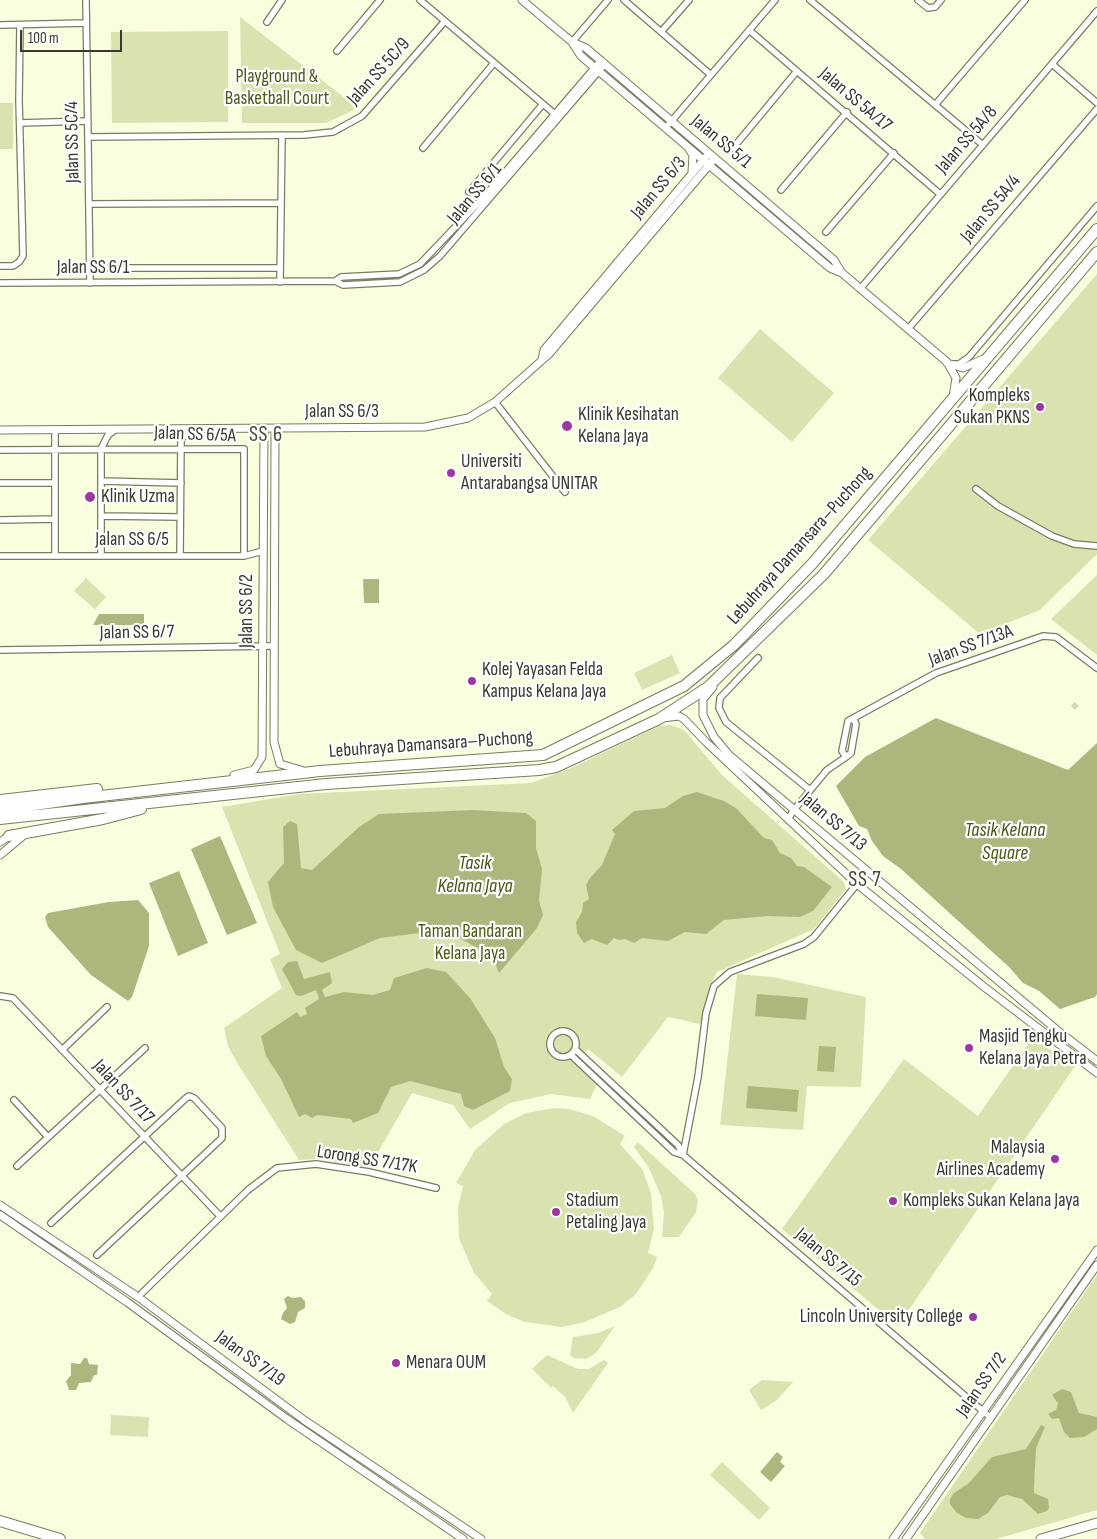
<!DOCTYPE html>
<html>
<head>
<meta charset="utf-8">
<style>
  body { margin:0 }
  #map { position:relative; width:1097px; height:1539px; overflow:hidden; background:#f8fede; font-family:"Sofia Sans Condensed",sans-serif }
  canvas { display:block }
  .scale { position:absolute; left:20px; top:30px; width:102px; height:22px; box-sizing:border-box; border:2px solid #373a2d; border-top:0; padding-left:6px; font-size:15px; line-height:18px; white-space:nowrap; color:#373a2d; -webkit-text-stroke:4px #fff; paint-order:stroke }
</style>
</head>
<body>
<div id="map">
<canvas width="1097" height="1539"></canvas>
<div class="scale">100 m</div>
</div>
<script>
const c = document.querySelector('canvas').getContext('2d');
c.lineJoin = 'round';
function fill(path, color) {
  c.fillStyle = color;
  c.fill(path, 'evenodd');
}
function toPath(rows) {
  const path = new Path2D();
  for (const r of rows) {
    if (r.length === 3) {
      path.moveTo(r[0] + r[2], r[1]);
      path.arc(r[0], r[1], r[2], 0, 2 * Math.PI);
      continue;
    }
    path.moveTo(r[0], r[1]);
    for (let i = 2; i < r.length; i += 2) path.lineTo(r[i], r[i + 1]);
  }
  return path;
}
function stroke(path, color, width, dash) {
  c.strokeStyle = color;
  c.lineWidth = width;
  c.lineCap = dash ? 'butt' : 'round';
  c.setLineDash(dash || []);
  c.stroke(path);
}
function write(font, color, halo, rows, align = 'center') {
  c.font = font + ' "Sofia Sans Condensed",sans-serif';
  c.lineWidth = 4.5;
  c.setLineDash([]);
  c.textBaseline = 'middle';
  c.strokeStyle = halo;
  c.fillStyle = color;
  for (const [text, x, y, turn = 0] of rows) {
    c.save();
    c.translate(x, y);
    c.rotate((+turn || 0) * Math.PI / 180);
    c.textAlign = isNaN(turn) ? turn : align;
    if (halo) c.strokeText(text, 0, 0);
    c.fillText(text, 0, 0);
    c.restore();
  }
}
fill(toPath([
  [240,17,358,108,326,123,242,123],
  [228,31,228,122,112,123,111,32],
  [0,103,13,103,13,149,0,149],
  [1097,274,1097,554,1040,610,980,634,868,540],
  [760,329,834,393,792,442,718,378],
  [1097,575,1097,655,1051,619],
  [86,578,106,597,95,609,74,591],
  [672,655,680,673,642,690,634,673],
  [671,725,684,730,722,775,844,882,846,889,814,929,717,972,712,983,700,1024,668,1017,622,1077,588,1049,576,1063,594,1077,597,1084,590,1099,551,1094,510,1103,470,1129,453,1105,412,1093,369,1168,316,1159,299,1160,236,1061,228,1046,224,1028,282,988,270,959,280,954,222,807,299,794,531,783,569,769,659,726],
  [737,974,773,977,866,997,861,1087,807,1086,803,1130,720,1125],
  [1032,1038,1075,1066,898,1326,782,1229,904,1059,978,1116],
  [554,1108,569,1109,593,1116,625,1136,620,1144,642,1169,651,1193,654,1229,648,1253,657,1257,653,1268,636,1294,620,1307,585,1322,562,1327,525,1322,506,1314,487,1301,492,1294,474,1273,459,1238,458,1207,463,1186,456,1183,475,1150,504,1124,526,1113],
  [638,1142,695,1194,698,1201,696,1212,679,1237,662,1237,664,1213,661,1196,649,1168,634,1147],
  [1097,1275,1097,1510,996,1539,925,1539,920,1533],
  [615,1326,596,1353,586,1359,574,1358,570,1355,573,1337,598,1333],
  [547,1355,578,1369,589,1369,604,1360,608,1363,573,1413,565,1397,553,1386,551,1388,532,1369],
  [762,1380,793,1382,777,1400,761,1410,749,1390],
  [111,1415,149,1417,148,1437,110,1435],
  [722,1462,770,1508,759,1520,710,1475]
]), '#dae3b0');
fill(toPath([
  [363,579,379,579,379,603,364,603],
  [99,614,144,614,144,625,93,625],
  [936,718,1068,770,1097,743,1097,994,1095,997,1060,1009,1039,991,1023,983,1009,967,901,869,883,856,872,841,867,829,859,826,836,786,865,757],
  [697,792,724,801,737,809,764,838,772,840,780,853,791,858,797,866,804,867,832,887,813,911,800,917,768,916,724,920,706,934,685,932,668,941,642,938,634,943,625,939,619,940,614,938,607,945,592,939,584,943,577,933,576,922,582,912,583,903,589,899,586,885,590,878,602,865,615,834,612,830,634,811,665,808,683,796],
  [473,810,526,813,536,821,536,848,542,869,539,900,543,915,537,928,499,973,492,956,461,939,420,933,380,938,322,963,296,950,273,907,268,882,284,863,283,827,290,821,297,824,301,868,312,870,359,827,379,814],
  [220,836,257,923,227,935,191,849],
  [179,871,208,943,178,956,149,883],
  [138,900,149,913,149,946,132,997,128,1001,91,975,48,927,45,917,48,913,109,902],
  [297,961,304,979,330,972,332,983,322,990,325,997,344,992,373,995,390,990,394,978,427,968,446,972,470,998,495,1038,504,1067,512,1079,510,1091,473,1110,464,1106,461,1094,410,1081,391,1087,378,1113,353,1123,351,1119,317,1115,312,1118,305,1114,299,1117,281,1079,266,1056,261,1036,297,1012,300,1017,307,1014,305,1008,319,999,316,990,301,996,296,995,282,969,288,962],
  [757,994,808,998,806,1020,755,1016],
  [819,1046,836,1047,834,1072,817,1071],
  [748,1086,799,1090,797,1112,746,1108],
  [288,1296,292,1298,301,1297,305,1301,305,1308,298,1312,295,1322,290,1324,281,1319,283,1313,287,1308,284,1299],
  [84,1358,87,1358,89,1364,98,1365,97,1375,94,1375,91,1382,79,1383,76,1390,69,1390,66,1381,71,1375,71,1363,80,1364],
  [1062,1389,1071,1392,1079,1413,1097,1417,1097,1429,1084,1437,1070,1438,1064,1432,1059,1418,1052,1419,1048,1414,1056,1410,1058,1403,1052,1395],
  [1041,1425,1045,1427,1036,1448,1034,1487,1034,1493,1048,1499,1049,1508,1047,1511,1038,1514,1022,1499,1007,1495,1000,1497,988,1513,978,1519,966,1518,957,1513,950,1504,950,1499,954,1493,969,1483,992,1457,1026,1449],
  [777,1452,783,1457,780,1462,785,1466,771,1482,760,1472]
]), '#adb77d');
stroke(toPath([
  [1073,708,1078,702]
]), '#d1d7bb', 5.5, [5.5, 3]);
const minor = toPath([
  [86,0,90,283],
  [420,0,556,115],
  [624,0,711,75],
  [810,0,983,145],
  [918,0,928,8,935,7,941,0],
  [267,22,282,0],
  [0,25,86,23],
  [749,30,940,194],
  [661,32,689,0],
  [572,42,608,0],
  [337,51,380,0],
  [1052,64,1097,103],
  [935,105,1025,0],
  [20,123,88,121],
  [669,124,775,0],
  [88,137,304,135,333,132,362,116,445,21],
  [423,148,494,63],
  [733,148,797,71],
  [781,190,847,112],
  [469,192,543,104],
  [89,204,281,203],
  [826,232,894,153],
  [0,266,13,266,19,262,23,256,19,100,20,25],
  [90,268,280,268],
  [335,281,341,277,399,274,420,264,482,199,601,60],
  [280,282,282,135],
  [0,283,335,281,343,285,400,282,424,270,440,256,605,64],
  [860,289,1097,11],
  [908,329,1097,109],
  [954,364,959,364,969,357,1097,206],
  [495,402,565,492],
  [55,430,55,556],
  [0,450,244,449,244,556],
  [101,481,181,483],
  [0,483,55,483],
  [976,489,998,506,1052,536,1074,544,1097,546],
  [101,516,180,517],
  [0,520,55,519],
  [101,555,101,449,108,435,116,429],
  [0,556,244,556,263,551],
  [180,556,181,439,193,429],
  [0,650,274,646],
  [758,658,720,698,719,708,726,722,810,790],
  [853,718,856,724,851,753,846,757,842,751,848,721,936,673,1043,636,1056,637,1097,668],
  [788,820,793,811,827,770,846,757],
  [0,996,13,998,220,1216],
  [563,1044,13],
  [575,1049,678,1145,683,1155],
  [62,1050,107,1007],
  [571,1055,674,1152,683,1155,991,1418],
  [14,1100,48,1137],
  [683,1155,698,1077,706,1013,714,986,730,972,804,944,814,937,857,884],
  [17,1166,145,1048],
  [51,1223,185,1099,189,1096,194,1098,222,1128,222,1138,97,1255],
  [142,1293,248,1190,277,1168,316,1164,369,1172,436,1188]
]);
const tertiary = toPath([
  [522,0,572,42,586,48,834,260,842,273],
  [572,42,581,56,830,268,842,273,947,362,956,378,953,397],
  [689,149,693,155,692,172],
  [542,360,544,350,706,157],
  [947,363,963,368,983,359],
  [275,429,274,742,280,764,301,770],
  [0,430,425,427,468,418,495,402,549,354,715,158],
  [713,687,703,699,703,715,714,737,729,755,1057,1030,1097,1061],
  [662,718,679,716,684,719,706,742,857,884,983,986,1097,1073],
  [234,775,254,770,262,757,264,429],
  [0,842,9,836],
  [0,855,24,835],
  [0,1205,138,1297,304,1420,481,1539],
  [0,1215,127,1302,287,1419,463,1539],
  [893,1539,1097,1250],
  [906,1539,1097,1265]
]);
const primary = toPath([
  [1041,1539,1097,1523]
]);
const motorway = toPath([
  [0,800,97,789],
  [0,810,83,798,320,771,543,755,684,686,734,645,812,564,1097,229],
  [0,819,326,784,539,770,556,767,659,719,708,687,824,574,1097,252],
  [9,836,103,819,141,809],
  [0,1521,60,1539]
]);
stroke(minor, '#787d61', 8);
stroke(tertiary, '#787d61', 9);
stroke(primary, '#787d61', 11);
stroke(motorway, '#787d61', 12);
stroke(minor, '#fff', 5.5);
stroke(tertiary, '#fff', 7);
stroke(primary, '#fff', 9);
stroke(motorway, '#fff', 10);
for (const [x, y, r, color] of [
  [1040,407,5,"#9c399f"],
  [567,426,6,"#9c399f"],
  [451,473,5,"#9c399f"],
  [90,497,6,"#9c399f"],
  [472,681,5,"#9c399f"],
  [969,1048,5,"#9c399f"],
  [1055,1159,5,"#9c399f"],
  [893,1201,5,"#9c399f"],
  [556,1212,5,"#9c399f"],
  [973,1317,5,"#9c399f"],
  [396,1363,5,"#9c399f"]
]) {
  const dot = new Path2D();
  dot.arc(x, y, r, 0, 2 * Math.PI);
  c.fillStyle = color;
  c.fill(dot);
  stroke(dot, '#fff', 2);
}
write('19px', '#373a2d', '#fff', [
  ["Jalan SS 5C/9",379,72,-48],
  ["Jalan SS 5A/17",855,100,40],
  ["Jalan SS 5A/8",967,140,-49],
  ["Jalan SS 5C/4",73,142,-91],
  ["Jalan SS 5/1",721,142,40],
  ["Jalan SS 6/3",659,188,-50],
  ["Jalan SS 6/1",475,194,-50],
  ["Jalan SS 5A/4",991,209,-50],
  ["Jalan SS 6/1",93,268],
  ["Jalan SS 6/3",342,412],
  ["Jalan SS 6/5A",195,435,2],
  ["Jalan SS 6/5",132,540],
  ["Lebuhraya Damansara–Puchong",800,546,-48],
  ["Jalan SS 6/2",247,611,-90],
  ["Jalan SS 6/7",137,633,-1],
  ["Jalan SS 7/13A",971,646,-20],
  ["Lebuhraya Damansara–Puchong",431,745,-4],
  ["Jalan SS 7/13",833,822,40],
  ["Jalan SS 7/17",123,1092,47],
  ["Lorong SS 7/17K",367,1160,9],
  ["Jalan SS 7/15",828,1258,40],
  ["Jalan SS 7/19",250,1359,36],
  ["Jalan SS 7/2",982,1385,-55]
]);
write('19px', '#505818', '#fff', [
  ["Playground &",277,77],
  ["Basketball Court",277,99],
  ["Taman Bandaran",470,932],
  ["Kelana Jaya",470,954]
]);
write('19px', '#373a2d', '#fff', [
  ["Kompleks",1030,396,"right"],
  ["Sukan PKNS",1030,418,"right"],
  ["Klinik Kesihatan",578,415],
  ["Kelana Jaya",578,437],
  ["Universiti",461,462],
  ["Antarabangsa UNITAR",461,484],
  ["Klinik Uzma",101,497],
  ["Kolej Yayasan Felda",482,670],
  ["Kampus Kelana Jaya",482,692],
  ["Masjid Tengku",979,1037],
  ["Kelana Jaya Petra",979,1059],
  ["Malaysia",1045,1148,"right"],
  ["Airlines Academy",1045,1170,"right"],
  ["Stadium",566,1201],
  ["Petaling Jaya",566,1223],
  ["Kompleks Sukan Kelana Jaya",903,1201],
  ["Lincoln University College",963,1317,"right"],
  ["Menara OUM",406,1363]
], 'left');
write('italic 20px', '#4d5514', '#fff', [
  ["Tasik Kelana",1005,831],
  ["Square",1005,854],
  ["Tasik",475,864],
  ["Kelana Jaya",475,887]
]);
c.letterSpacing = '1px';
write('21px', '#474c31', '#fff', [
  ["SS 6",266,436],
  ["SS 7",865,881]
]);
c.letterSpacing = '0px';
</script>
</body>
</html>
